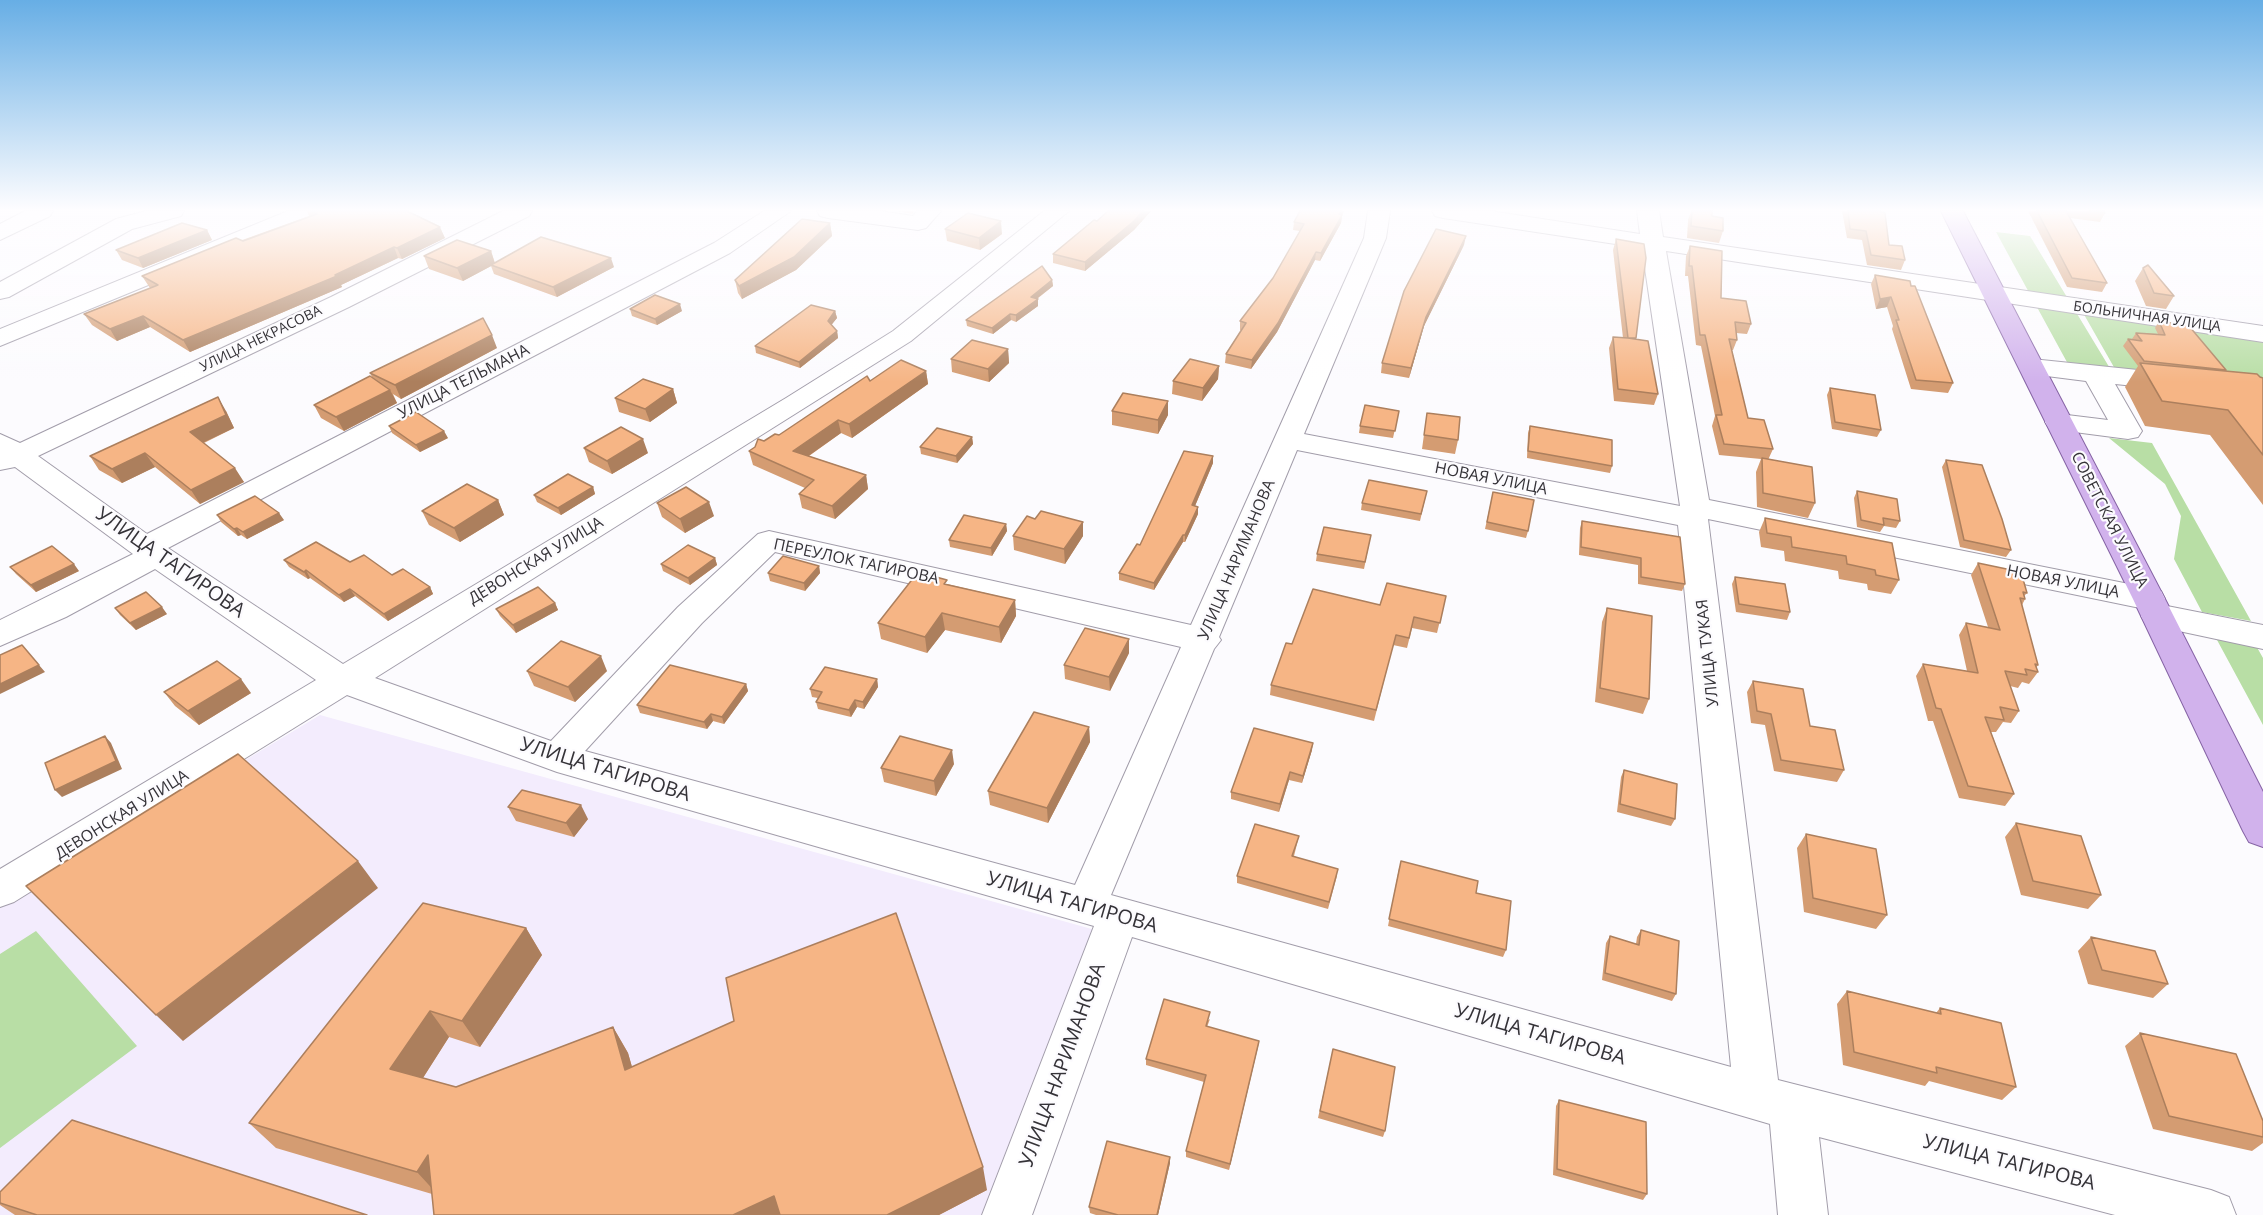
<!DOCTYPE html>
<html>
<head>
<meta charset="utf-8">
<style>
  body { margin:0 }
  canvas { display:block; background:#fcfbfe }
</style>
</head>
<body>
<canvas width="2263" height="1215"></canvas>
<script>
const c = document.querySelector('canvas').getContext('2d');
c.lineJoin = 'round';
function fill(path, color) {
  c.fillStyle = color;
  c.fill(path, 'evenodd');
}
function toPath(rows) {
  const path = new Path2D();
  for (const r of rows) {
    path.moveTo(r[0], r[1]);
    for (let i = 2; i < r.length; i += 2) path.lineTo(r[i], r[i + 1]);
  }
  return path;
}
function stroke(path, color, width, dash) {
  c.strokeStyle = color;
  c.lineWidth = width;
  c.lineCap = dash ? 'butt' : 'round';
  c.setLineDash(dash || []);
  c.stroke(path);
}
function write(font, color, halo, rows, align = 'center') {
  c.font = font + ' "Open Sans",sans-serif';
  c.lineWidth = 4.5;
  c.setLineDash([]);
  c.textBaseline = 'middle';
  c.strokeStyle = halo;
  c.fillStyle = color;
  for (const [text, x, y, turn = 0] of rows) {
    c.save();
    c.translate(x, y);
    c.rotate((+turn || 0) * Math.PI / 180);
    c.textAlign = isNaN(turn) ? turn : align;
    if (halo) c.strokeText(text, 0, 0);
    c.fillText(text, 0, 0);
    c.restore();
  }
}
fill(toPath([
  [320,715,1099,931,990,1215,0,1215,0,908]
]), '#f3ecfd');
fill(toPath([
  [1996,232,2030,236,2111,370,2068,364],
  [2082,311,2263,338,2263,384,2115,369],
  [2109,438,2152,443,2251,621,2202,612,2174,559,2181,516,2165,484],
  [2210,627,2250,635,2263,658,2263,725],
  [36,931,137,1046,0,1148,0,954]
]), '#b8dea5');
const minor = toPath([
  [25,211,53,211,50,216,0,240,0,224,25,211],
  [146,211,184,211,181,216,132,229,9,297,0,299,0,282,116,219,146,211],
  [288,211,319,211,316,216,0,346,0,329,288,211],
  [503,211,532,211,529,216,349,307,38,456,147,534,714,243,764,211,791,211,730,253,168,548,343,664,786,398,893,331,1044,211,1069,211,911,341,375,678,551,741,678,607,758,534,769,531,1191,625,1364,238,1368,211,1390,211,1386,238,1304,434,1680,506,1642,248,1443,218,1435,216,1432,211,1490,211,1640,234,1637,211,1659,211,1663,237,2263,326,2263,342,1666,251,1709,500,2149,588,2161,591,2165,599,2162,605,2263,625,2263,649,2146,624,2141,616,2145,609,1708,519,1778,1080,2211,1190,2229,1197,2236,1215,2115,1215,1819,1137,1828,1215,1778,1215,1770,1124,1132,937,1032,1215,982,1215,1094,926,557,772,347,695,14,902,0,907,0,869,316,680,155,569,66,617,0,646,0,620,133,554,15,467,0,470,0,434,20,443,331,297,503,211],
  [1297,450,1678,525,1731,1067,1111,895,1214,649,1221,640,1219,637,1297,450],
  [775,552,1181,647,1075,885,585,751,702,623,775,552],
  [817,211,880,211,913,216,917,211,941,211,926,228,918,230,828,218,820,216,817,211],
  [2032,359,2263,383,2263,399,2115,384,2142,431,2138,437,2128,439,2059,430,2049,428,2045,422,2049,416,2059,414,2108,420,2086,381,2023,373,2019,367,2023,361,2032,359]
]);
const major = toPath([
  [1941,211,1963,211,2165,599,2263,792,2263,847,2249,842,2243,831,2133,599,1941,211]
]);
stroke(minor, '#a29daa', 2);
stroke(major, '#8664a5', 2);
fill(minor, '#fff');
fill(major, '#d1b2ec');
fill(toPath([
  [307,211,407,211,445,238,402,259,398,258,341,285,342,287,190,352,150,327,117,341,92,325,84,314,150,288,142,276,309,216],
  [898,211,914,211,912,214],
  [1108,211,1151,211,1134,230,1085,271,1053,263,1053,254,1097,221],
  [1300,211,1344,211,1342,215,1341,223,1320,261,1315,260,1277,332,1251,369,1225,363,1226,354,1241,330,1240,330,1240,321,1273,278,1300,231,1293,230,1294,222],
  [1691,211,1712,211,1712,216,1723,231,1719,243,1687,238,1688,220],
  [1842,211,1879,211,1889,245,1905,260,1901,270,1867,265,1862,240,1847,238],
  [2028,211,2104,211,2105,213,2100,222,2070,218,2107,283,2102,292,2067,287],
  [830,223,832,236,796,270,742,299,738,293,735,280],
  [945,229,1002,234,980,250,947,241],
  [207,230,212,240,143,268,122,260,116,250],
  [1616,239,1636,339,1658,394,1654,405,1614,401,1609,348,1613,337,1623,338,1613,250],
  [1464,245,1424,326,1409,378,1381,373,1382,363],
  [1690,246,1721,298,1751,324,1747,334,1736,333,1737,340,1733,350,1732,350,1748,418,1773,449,1768,460,1815,503,1808,518,1757,507,1756,472,1761,459,1719,455,1712,426,1715,416,1701,346,1696,345,1688,276,1685,276,1686,256],
  [491,251,495,263,614,267,557,297,494,274,491,266,463,281,429,269,424,256],
  [2143,268,2174,296,2166,309,2146,306,2135,281],
  [1875,275,1911,286,1953,383,1948,393,1911,389,1892,329,1893,326,1887,307,1876,309,1871,284],
  [1052,280,1053,286,1037,299,1038,299,1038,306,1016,322,1011,320,993,334,967,326,966,320],
  [630,309,682,311,657,325,632,316],
  [835,311,837,318,831,325,837,331,838,338,800,368,756,353,755,346],
  [2159,321,2226,370,2225,371,2263,378,2263,505,2210,435,2145,426,2125,387,2138,366,2123,346,2128,339,2133,340,2132,339,2136,333,2158,334,2155,328],
  [497,348,401,399,393,394,397,403,344,431,321,418,314,405,372,377,370,373],
  [1008,349,1009,363,989,382,952,372,951,359],
  [1219,366,1218,379,1202,401,1172,394,1173,381],
  [926,371,928,384,852,438,841,433,809,456,866,475,868,489,835,519,802,508,799,494,805,488,753,465,749,451,764,441,779,435,870,381],
  [1830,388,1881,430,1877,437,1832,429,1827,395],
  [673,389,677,403,650,422,619,412,615,398],
  [1168,401,1168,415,1158,434,1112,425,1112,411],
  [226,411,234,428,204,443,244,482,200,504,155,467,122,483,99,470,90,456],
  [1399,411,1393,438,1359,433,1360,426],
  [1427,413,1458,440,1455,454,1422,449],
  [389,426,448,438,420,452,392,433],
  [1530,426,1612,466,1610,473,1527,458,1528,433],
  [972,437,973,444,957,463,921,454,920,447],
  [584,448,648,453,612,474,589,462],
  [1213,456,1213,463,1195,506,1198,514,1185,542,1183,542,1154,590,1119,580,1119,573,1140,545],
  [1946,460,2011,550,2006,557,1960,547,1942,467],
  [593,487,595,494,561,515,537,502,534,495],
  [1427,491,1420,521,1361,510,1362,503],
  [1857,491,1900,521,1896,528,1884,526,1880,532,1857,527,1854,498],
  [1493,492,1528,531,1526,538,1485,529],
  [498,500,504,515,460,542,429,525,422,511],
  [657,503,714,516,685,533,662,517],
  [217,515,284,520,247,539,241,535,238,536,221,522],
  [1765,518,1899,580,1891,594,1868,590,1867,584,1839,579,1838,571,1785,561,1784,551,1761,547,1759,532],
  [1035,519,1083,522,1083,536,1065,564,1014,550,1013,536],
  [1582,521,1685,584,1682,591,1638,584,1638,565,1579,555,1580,528],
  [1006,524,1007,531,992,556,950,547,949,540],
  [1371,535,1364,569,1316,561,1317,554],
  [715,558,717,565,690,585,663,571,661,564],
  [284,560,350,562,392,575,430,587,433,594,388,621,355,596,344,602,310,578,308,579,289,567],
  [1978,563,2027,593,2024,596,2025,599,2022,605,2038,665,2036,668,2038,672,2029,684,2022,682,2018,688,2010,686,2019,711,2011,723,2003,722,1996,732,1991,732,2014,794,2005,806,1959,798,1933,721,1928,721,1916,676,1923,664,1967,671,1959,635,1966,623,1988,627,1971,575],
  [819,566,820,573,805,591,770,581,768,573],
  [10,567,79,571,36,592,16,574],
  [1735,577,1790,612,1787,620,1736,612,1732,584],
  [947,584,1015,600,1016,616,1001,643,945,630,927,653,881,639,878,623],
  [1446,596,1437,633,1412,628,1407,648,1393,645,1374,721,1270,695,1271,685,1292,644,1380,605],
  [555,603,558,610,516,633,500,616,496,609],
  [115,608,167,614,136,630,120,615],
  [1607,608,1649,699,1643,714,1595,702,1602,622],
  [1129,653,1110,691,1065,679,1064,665],
  [527,671,607,671,575,702,534,686],
  [877,679,878,687,864,709,857,707,851,717,818,709,816,702,818,698,812,697,810,689],
  [1753,681,1810,726,1844,770,1837,782,1774,771,1765,725,1751,723,1747,692],
  [746,684,748,691,724,724,713,721,707,729,640,713,637,705],
  [164,692,251,693,199,725,175,706],
  [1089,727,1090,742,1048,823,990,805,988,791],
  [1312,750,1302,783,1289,780,1279,812,1231,799,1231,792],
  [954,764,936,796,884,782,881,768],
  [1624,770,1675,819,1671,826,1617,812,1621,777],
  [508,807,588,819,574,837,516,821],
  [2016,823,2101,895,2088,909,2021,895,2005,837],
  [1806,834,1887,915,1876,929,1804,912,1797,848],
  [1299,836,1294,856,1337,876,1328,909,1237,883,1237,876],
  [1399,868,1476,893,1506,950,1503,957,1388,926],
  [526,928,542,955,480,1047,449,1037,423,1078,456,1087,613,1027,628,1053,632,1067,987,1190,939,1215,434,1215,432,1194,276,1148,249,1123],
  [1641,930,1676,994,1672,1001,1602,980,1606,943,1610,936,1636,944,1637,937],
  [2091,937,2168,984,2153,998,2088,984,2078,951],
  [1847,991,1936,1013,1940,1008,2016,1087,2002,1100,1929,1081,1925,1086,1843,1065,1837,1004],
  [1210,1019,1207,1027,1259,1041,1229,1170,1186,1157,1186,1151,1204,1082,1146,1065,1146,1059],
  [2140,1033,2263,1121,2263,1143,2252,1151,2153,1129,2125,1046],
  [1333,1049,1385,1131,1383,1137,1318,1118],
  [1559,1100,1647,1194,1643,1200,1553,1175,1556,1106],
  [1170,1157,1170,1163,1158,1215,1096,1215,1090,1213,1089,1207],
  [0,1192,367,1215,15,1215,0,1205]
]), '#d49c72');
fill(toPath([
  [1143,211,1151,211,1134,230,1085,271,1085,262],
  [1341,211,1344,211,1342,215,1341,223,1320,261,1321,253],
  [1001,221,1002,234,980,250,979,238],
  [830,223,832,236,796,270,742,299,739,286],
  [440,227,445,238,402,259,397,248],
  [207,230,212,240,143,268,138,258],
  [1466,236,1464,245,1424,326,1409,378,1411,368,1426,317],
  [394,247,398,258,341,285,342,287,190,352,183,340,335,275],
  [491,251,495,264,463,281,457,268],
  [1316,252,1315,260,1277,332,1251,369,1252,360],
  [611,258,614,267,557,297,553,287],
  [1052,280,1053,286,1031,303,1031,297],
  [1891,297,1887,307,1876,309,1880,299],
  [1038,299,1038,306,1016,322,1016,315],
  [680,304,682,311,657,325,655,319],
  [835,311,837,318,829,328,828,321],
  [1010,314,1011,320,993,334,992,328],
  [143,316,150,327,117,341,110,329],
  [837,331,838,338,800,368,799,362],
  [492,335,497,348,401,399,395,385],
  [1008,349,1009,363,989,382,988,369],
  [1219,366,1218,379,1202,401,1203,388],
  [926,371,928,384,852,438,849,424],
  [673,389,677,403,650,422,645,409],
  [390,390,397,403,344,431,336,417],
  [218,397,226,411,234,428,198,445,190,432],
  [1168,401,1168,415,1158,434,1158,420],
  [838,420,841,433,797,464,793,451],
  [444,431,448,438,420,452,416,445],
  [972,437,973,444,957,463,956,456],
  [643,439,648,453,612,474,607,461],
  [145,453,155,467,122,483,112,469],
  [1213,456,1213,463,1192,513,1192,505],
  [235,468,244,482,200,504,191,490],
  [866,475,868,489,835,519,832,506],
  [593,487,595,494,561,515,558,508],
  [498,500,504,515,460,542,454,528],
  [709,502,714,516,685,533,680,519],
  [1198,507,1198,514,1185,542,1185,535],
  [279,513,284,520,247,539,243,532],
  [1083,522,1083,536,1065,564,1064,549],
  [1006,524,1007,531,992,556,991,548],
  [237,528,241,535,238,536,234,529],
  [1183,535,1183,542,1154,590,1154,583],
  [715,558,717,565,690,585,688,578],
  [74,564,79,571,36,592,31,585],
  [819,566,820,573,805,591,804,583],
  [306,570,310,578,308,579,304,572],
  [430,587,433,594,388,621,384,614],
  [350,589,355,596,344,602,339,595],
  [1015,600,1016,616,1001,643,999,627],
  [555,603,558,610,516,633,513,625],
  [162,607,167,614,136,630,130,623],
  [942,613,945,630,927,653,925,637],
  [1129,639,1129,653,1110,691,1109,677],
  [601,656,607,671,575,702,568,687],
  [39,665,45,672,0,694,0,684],
  [241,679,251,693,199,725,188,711],
  [877,679,878,687,864,709,863,702],
  [746,684,748,691,724,724,722,717],
  [855,700,857,707,851,717,849,710],
  [711,714,713,721,707,729,704,722],
  [1089,727,1090,742,1048,823,1047,808],
  [105,736,111,743,122,769,62,797,55,790],
  [1313,743,1312,750,1302,783,1303,776],
  [952,750,954,764,936,796,934,781],
  [1290,772,1289,780,1279,812,1280,804],
  [581,805,588,819,574,837,566,823],
  [358,861,378,888,183,1041,156,1015],
  [526,928,542,955,480,1047,462,1021],
  [430,1011,449,1037,412,1095,390,1069],
  [613,1027,628,1053,640,1095,625,1070],
  [1259,1041,1258,1047,1229,1170,1230,1164],
  [428,1155,439,1196,417,1172],
  [1170,1157,1170,1163,1158,1215,1157,1215],
  [983,1167,987,1190,939,1215,887,1215],
  [774,1196,783,1215,733,1215]
]), '#ac7f5d');
const building = toPath([
  [311,211,407,211,440,227,397,248,394,247,335,275,337,276,183,340,143,316,110,329,84,314,158,285,142,276,236,238,243,241,317,214,311,211],
  [1108,211,1143,211,1134,221,1085,262,1053,254,1094,220,1097,221,1108,211],
  [1300,211,1341,211,1339,214,1342,215,1321,253,1316,252,1278,323,1252,360,1226,354,1246,323,1240,321,1273,278,1304,224,1294,222,1300,211],
  [1692,211,1712,211,1712,216,1723,218,1723,231,1691,226,1692,211],
  [1848,211,1879,211,1885,213,1889,245,1902,246,1905,260,1871,255,1866,231,1850,229,1848,211],
  [2037,211,2066,211,2107,283,2072,278,2037,211],
  [2090,211,2104,211,2105,213,2090,211],
  [968,213,1001,221,979,238,945,229,968,213],
  [802,219,830,223,794,257,739,286,735,280,802,219],
  [182,223,207,230,138,258,116,250,182,223],
  [1436,229,1466,236,1426,317,1411,368,1382,363,1404,291,1436,229],
  [541,237,611,258,553,287,491,265,541,237],
  [1616,239,1644,244,1646,258,1636,338,1628,338,1648,341,1658,394,1618,389,1613,337,1628,338,1616,239],
  [457,240,491,251,457,268,424,256,457,240],
  [1690,246,1722,251,1721,298,1746,301,1751,324,1735,322,1737,340,1729,339,1748,418,1764,420,1773,449,1724,444,1716,415,1722,415,1705,335,1700,335,1692,266,1689,266,1690,246],
  [2148,265,2174,296,2154,293,2143,268,2148,265],
  [1042,266,1052,280,1031,297,1038,299,1016,315,1010,314,992,328,966,320,1042,266],
  [1875,275,1910,281,1911,286,1915,286,1953,383,1916,380,1896,320,1899,320,1891,297,1880,299,1875,275],
  [655,295,680,304,655,319,630,309,655,295],
  [811,305,835,311,828,321,837,331,799,362,755,346,811,305],
  [483,318,492,335,395,385,370,373,483,318],
  [2159,321,2189,326,2226,370,2144,361,2128,339,2142,341,2136,333,2165,335,2159,321],
  [972,340,1008,349,988,369,951,359,972,340],
  [1190,359,1219,366,1203,388,1173,381,1190,359],
  [901,360,926,371,849,424,838,420,793,451,866,475,832,506,799,494,814,480,749,451,755,447,758,439,764,441,775,434,779,435,867,376,870,381,901,360],
  [2140,363,2257,374,2260,377,2263,378,2263,455,2228,410,2162,401,2140,363],
  [370,376,390,390,336,417,314,405,370,376],
  [643,379,673,389,645,409,615,398,643,379],
  [1830,388,1875,395,1881,430,1835,422,1830,388],
  [1123,393,1168,401,1158,420,1112,411,1123,393],
  [218,397,226,415,190,432,235,468,191,490,145,453,112,469,90,456,218,397],
  [1365,405,1399,411,1395,431,1360,426,1365,405],
  [416,412,444,431,416,445,389,426,416,412],
  [1427,413,1460,417,1458,440,1424,435,1427,413],
  [1530,426,1612,440,1612,466,1528,451,1530,426],
  [621,427,643,439,607,461,584,448,621,427],
  [937,428,972,437,956,456,920,447,937,428],
  [1184,451,1213,456,1192,505,1198,507,1185,535,1183,535,1154,583,1119,573,1137,544,1140,545,1184,451],
  [1762,458,1812,467,1815,503,1763,493,1762,458],
  [1946,460,1982,465,2002,519,2011,550,1964,540,1946,460],
  [568,474,593,487,558,508,534,495,568,474],
  [1369,480,1427,491,1421,514,1362,503,1369,480],
  [467,484,498,500,454,528,422,511,467,484],
  [686,487,709,502,680,519,657,503,686,487],
  [1857,491,1897,499,1900,521,1883,518,1884,525,1861,520,1857,491],
  [1493,492,1534,500,1528,531,1487,522,1493,492],
  [255,496,279,513,243,532,237,528,234,529,217,515,255,496],
  [1041,511,1083,522,1064,549,1013,536,1027,516,1035,519,1041,511],
  [964,515,1006,524,991,548,949,540,964,515],
  [1765,518,1892,543,1899,580,1876,575,1875,570,1847,564,1846,556,1792,547,1791,537,1767,533,1765,518],
  [1582,521,1680,537,1685,584,1641,577,1641,558,1581,547,1582,521],
  [1324,527,1371,535,1365,562,1317,554,1324,527],
  [316,542,350,562,364,555,392,575,403,569,430,587,384,614,350,589,339,595,306,570,304,572,284,560,316,542],
  [688,545,715,558,688,578,661,564,688,545],
  [52,546,74,564,31,585,10,567,52,546],
  [783,556,819,566,804,583,768,573,783,556],
  [1978,563,2021,572,2027,593,2023,592,2025,599,2020,598,2038,665,2035,664,2038,672,2025,669,2027,675,2005,671,2019,711,2000,707,2004,720,1985,717,2014,794,1968,786,1941,709,1936,708,1923,664,1978,673,1966,623,2000,630,1978,563],
  [918,572,947,580,944,584,1015,600,999,627,942,613,925,637,878,623,918,572],
  [1735,577,1785,584,1790,612,1739,604,1735,577],
  [1387,583,1446,596,1440,623,1414,617,1409,638,1396,635,1376,710,1271,685,1286,643,1292,644,1313,589,1380,605,1387,583],
  [538,587,555,603,513,625,496,609,538,587],
  [146,592,162,607,130,623,115,608,146,592],
  [1607,608,1652,616,1649,699,1600,688,1607,608],
  [1085,628,1129,639,1109,677,1064,665,1085,628],
  [561,641,601,656,568,687,527,671,561,641],
  [22,645,39,665,0,684,0,655,22,645],
  [217,661,241,679,188,711,164,692,217,661],
  [670,665,746,684,722,717,711,714,704,722,637,705,670,665],
  [825,667,877,679,863,702,855,700,849,710,816,702,822,692,810,689,825,667],
  [1753,681,1803,689,1810,726,1835,730,1844,770,1781,760,1771,714,1757,711,1753,681],
  [1034,712,1089,727,1047,808,988,791,1034,712],
  [1254,728,1313,743,1303,776,1290,772,1280,804,1231,792,1254,728],
  [105,736,116,761,55,790,45,763,105,736],
  [900,736,952,750,934,781,881,768,900,736],
  [238,754,358,861,156,1015,26,886,238,754],
  [1624,770,1677,784,1675,819,1620,804,1624,770],
  [522,790,581,805,566,823,508,807,522,790],
  [2016,823,2081,836,2101,895,2033,881,2016,823],
  [1255,824,1299,836,1292,856,1338,869,1329,902,1237,876,1255,824],
  [1806,834,1876,849,1887,915,1813,898,1806,834],
  [1401,861,1478,881,1476,893,1511,901,1506,950,1389,919,1401,861],
  [423,903,526,928,462,1021,430,1011,390,1069,456,1087,613,1027,625,1070,734,1021,726,978,896,913,983,1167,887,1215,780,1215,774,1196,733,1215,434,1215,428,1155,417,1172,249,1123,423,903],
  [1641,930,1679,941,1676,994,1605,973,1610,936,1639,945,1641,930],
  [2091,937,2155,951,2168,984,2102,970,2091,937],
  [1847,991,1941,1014,1940,1008,2001,1023,2016,1087,1936,1067,1937,1073,1854,1052,1847,991],
  [1164,999,1210,1012,1206,1026,1259,1041,1230,1164,1186,1151,1206,1075,1146,1059,1164,999],
  [2140,1033,2236,1054,2263,1121,2263,1137,2169,1116,2140,1033],
  [1333,1049,1395,1067,1385,1131,1320,1111,1333,1049],
  [1559,1100,1646,1122,1647,1194,1557,1169,1559,1100],
  [72,1120,367,1215,37,1215,0,1203,0,1192,72,1120],
  [1107,1141,1170,1157,1157,1215,1118,1215,1089,1207,1107,1141]
]);
fill(building, '#f6b585');
stroke(building, '#ac7f5d', 1.5);
const sky = c.createLinearGradient(0, 0, 0, 382);
sky.addColorStop(0, '#67aee5');
sky.addColorStop(0.55, '#fefdff');
sky.addColorStop(1, '#fefdff00');
c.fillStyle = sky;
c.fillRect(0, 0, 2263, 382);
write('14px', '#353338', '#fcfbfe', [
  ["БОЛЬНИЧНАЯ УЛИЦА",2147,317,8],
  ["УЛИЦА НЕКРАСОВА",261,339,-26]
]);
write('16px', '#353338', '#fcfbfe', [
  ["УЛИЦА ТЕЛЬМАНА",464,382,-27],
  ["НОВАЯ УЛИЦА",1491,479,11],
  ["СОВЕТСКАЯ УЛИЦА",2109,520,63],
  ["УЛИЦА НАРИМАНОВА",1237,560,-67],
  ["ДЕВОНСКАЯ УЛИЦА",536,561,-31],
  ["ПЕРЕУЛОК ТАГИРОВА",856,562,12],
  ["НОВАЯ УЛИЦА",2063,582,11],
  ["УЛИЦА ТУКАЯ",1708,653,-96],
  ["ДЕВОНСКАЯ УЛИЦА",122,815,-32]
]);
write('20px', '#353338', '#fcfbfe', [
  ["УЛИЦА ТАГИРОВА",170,563,35],
  ["УЛИЦА ТАГИРОВА",605,770,17],
  ["УЛИЦА ТАГИРОВА",1072,903,16],
  ["УЛИЦА ТАГИРОВА",1540,1035,16],
  ["УЛИЦА НАРИМАНОВА",1063,1065,-70],
  ["УЛИЦА ТАГИРОВА",2009,1163,14]
]);
</script>
</body>
</html>
